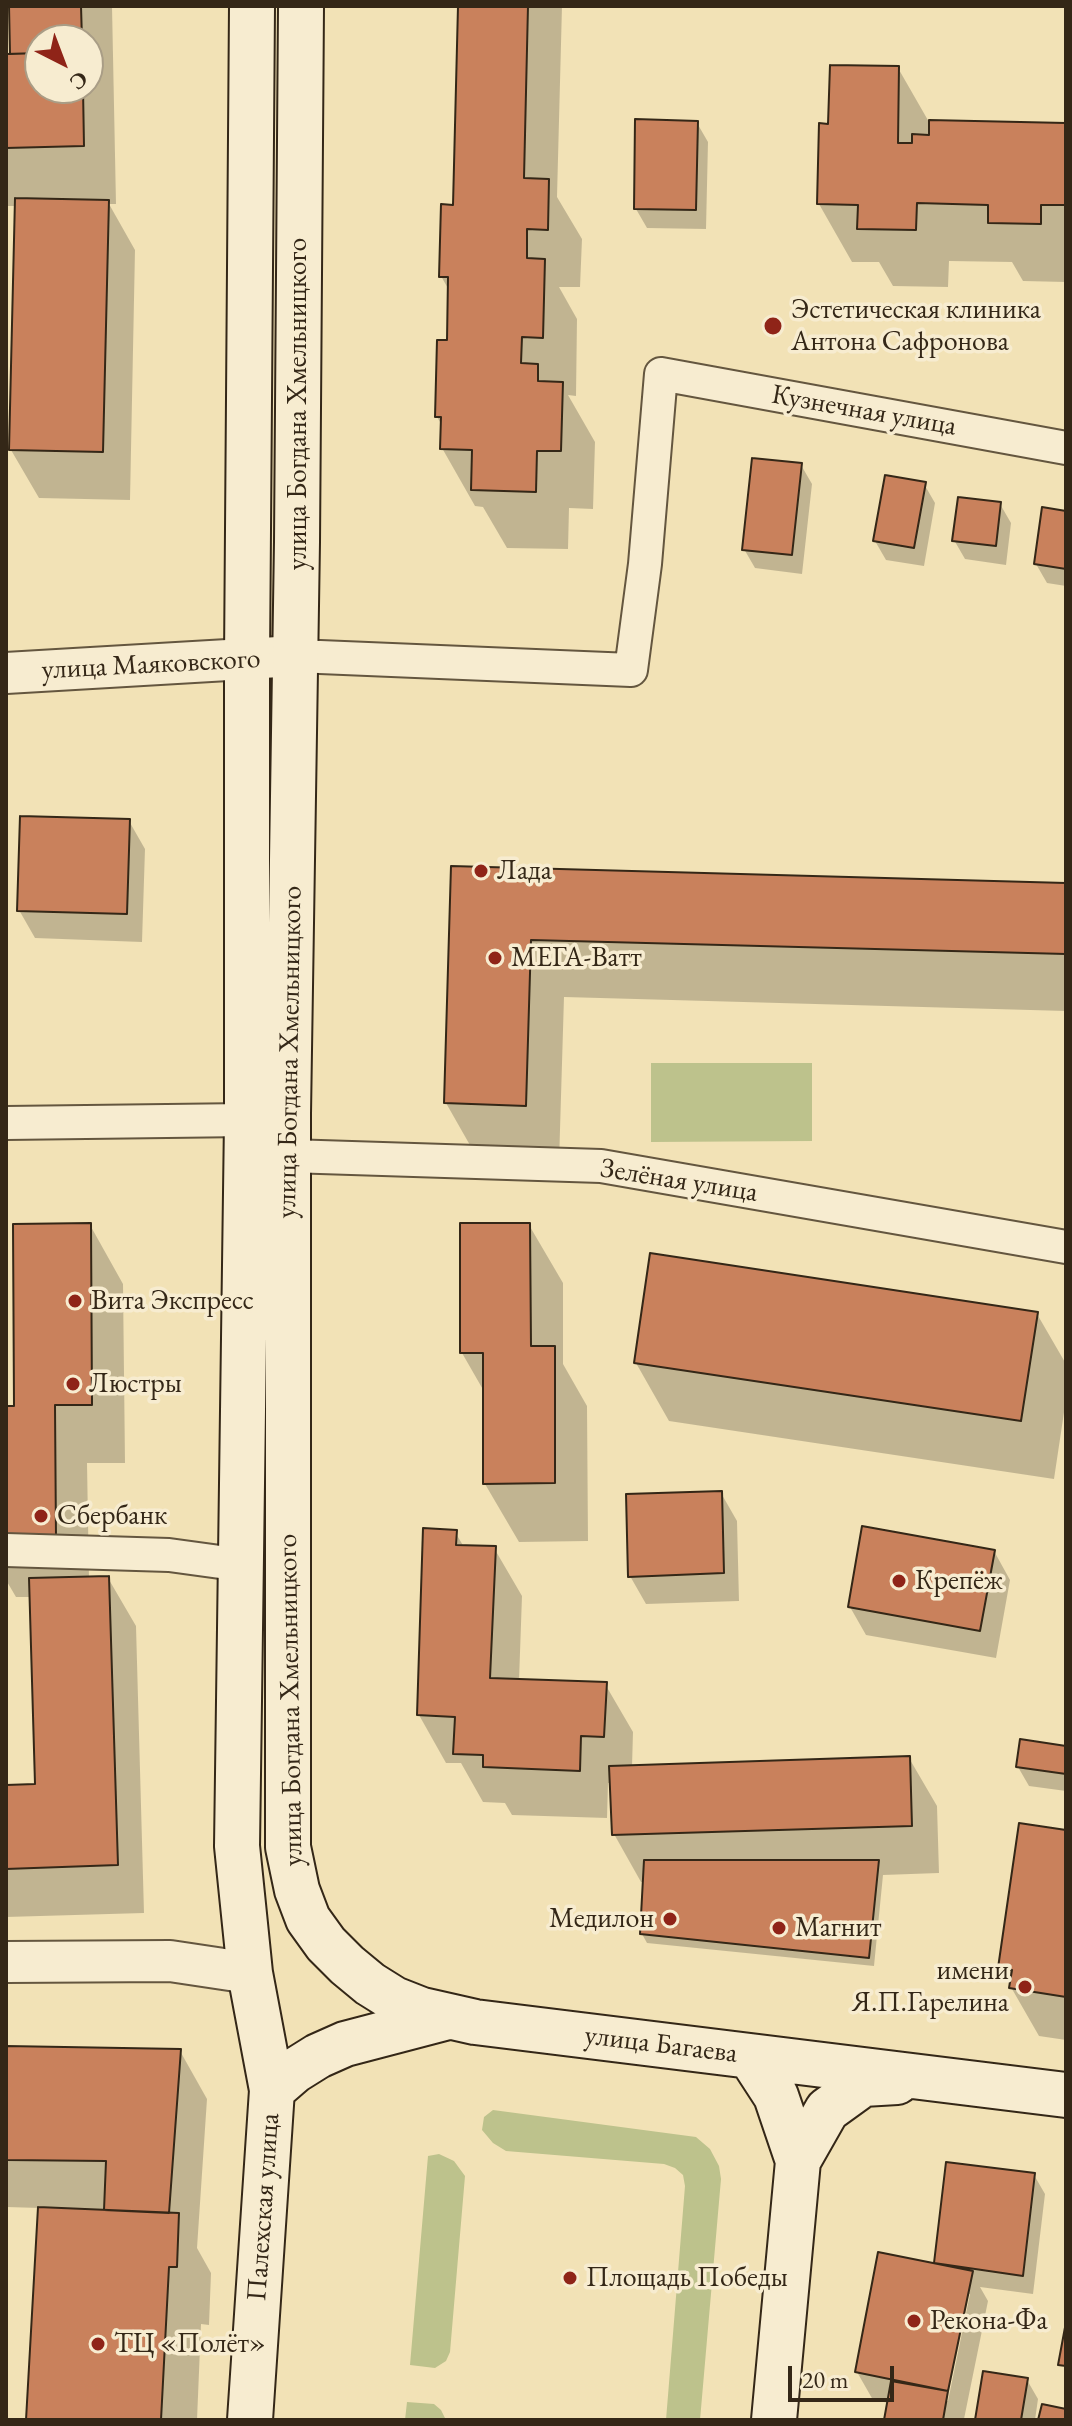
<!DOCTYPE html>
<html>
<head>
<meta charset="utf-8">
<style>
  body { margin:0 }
  #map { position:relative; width:1072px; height:2426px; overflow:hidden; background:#f2e2b6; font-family:"EB Garamond",serif }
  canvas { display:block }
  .frame { position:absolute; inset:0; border:8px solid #342717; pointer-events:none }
  .north { position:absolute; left:24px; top:24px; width:80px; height:80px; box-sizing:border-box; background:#f7ecd0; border:2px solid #a99d86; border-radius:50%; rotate:138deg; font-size:22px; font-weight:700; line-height:32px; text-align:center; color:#342717 }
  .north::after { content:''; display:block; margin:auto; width:28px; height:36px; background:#8f2418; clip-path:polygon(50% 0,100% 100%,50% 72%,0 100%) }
  .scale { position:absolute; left:788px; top:2366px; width:106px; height:36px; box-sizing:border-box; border:4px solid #342717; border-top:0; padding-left:10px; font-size:24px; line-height:28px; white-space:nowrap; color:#342717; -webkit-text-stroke:6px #f7ecd0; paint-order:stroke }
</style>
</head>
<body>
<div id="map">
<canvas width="1072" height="2426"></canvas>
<div class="frame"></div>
<div class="north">С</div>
<div class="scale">20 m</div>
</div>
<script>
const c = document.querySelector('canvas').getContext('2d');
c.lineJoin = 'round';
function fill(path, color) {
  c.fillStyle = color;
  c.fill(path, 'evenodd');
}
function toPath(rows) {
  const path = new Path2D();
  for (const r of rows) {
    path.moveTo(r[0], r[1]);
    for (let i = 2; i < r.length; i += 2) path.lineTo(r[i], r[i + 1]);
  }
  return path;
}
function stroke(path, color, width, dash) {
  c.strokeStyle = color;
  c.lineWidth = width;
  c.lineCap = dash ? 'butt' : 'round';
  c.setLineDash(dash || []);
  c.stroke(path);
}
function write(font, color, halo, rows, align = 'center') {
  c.font = font + ' "EB Garamond",serif';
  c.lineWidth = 7;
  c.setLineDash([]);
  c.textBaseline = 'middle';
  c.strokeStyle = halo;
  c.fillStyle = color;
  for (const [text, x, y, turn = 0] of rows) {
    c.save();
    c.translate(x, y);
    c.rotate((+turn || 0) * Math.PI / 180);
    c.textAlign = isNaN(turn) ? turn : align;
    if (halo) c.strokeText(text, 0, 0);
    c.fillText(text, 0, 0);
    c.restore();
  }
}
fill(toPath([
  [651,1063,812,1063,812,1141,651,1142],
  [493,2110,696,2137,710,2149,719,2166,721,2179,700,2420,666,2420,685,2186,683,2175,675,2168,664,2164,506,2151,493,2143,482,2130,484,2117],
  [439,2154,454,2161,465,2176,450,2352,446,2361,435,2368,410,2365,428,2156],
  [407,2402,434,2404,441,2410,446,2420,405,2420]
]), '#bdc28c');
fill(toPath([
  [11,6,112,6,116,204,109,204,135,250,130,500,39,498,11,450,16,206,6,206,6,56,12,56],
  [40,40,88,40,88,88,40,88],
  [460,6,562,6,557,197,582,239,580,287,559,287,577,319,576,396,568,395,595,442,593,509,569,508,568,549,507,548,483,507,475,506,442,448,443,427,437,417,448,342,450,292,441,276,455,207],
  [898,68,929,122,1066,125,1066,282,1023,281,1012,262,949,261,948,287,893,286,879,262,852,262,819,204,830,126],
  [697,123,708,142,706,229,647,228,636,209],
  [801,465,812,484,802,574,755,568,744,549],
  [924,484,935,503,924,566,886,560,875,541],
  [1000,504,1011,523,1006,565,965,559,954,540],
  [1066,513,1066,586,1047,583,1036,564],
  [129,821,145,849,142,942,35,938,19,910],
  [453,868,1066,885,1066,1011,564,997,559,1163,479,1161,446,1103],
  [90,1225,123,1284,125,1463,87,1463,89,1579,108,1578,136,1626,144,1913,6,1917,6,1787,37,1786,31,1597,16,1597,6,1580,6,1408,16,1408],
  [529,1225,563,1283,563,1364,587,1406,588,1541,519,1542,485,1484,485,1393,462,1353],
  [1037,1314,1066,1364,1066,1399,1054,1479,669,1421,636,1363],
  [721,1493,737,1521,739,1601,646,1604,630,1576],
  [455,1532,464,1547,494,1548,522,1596,519,1681,605,1684,633,1732,632,1767,909,1758,937,1806,939,1873,883,1875,874,1966,647,1943,642,1934,645,1882,641,1882,614,1834,612,1783,608,1783,607,1818,512,1815,505,1803,483,1802,461,1763,446,1763,419,1715],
  [994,1551,1010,1580,996,1658,866,1635,850,1607],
  [1066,1748,1066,1791,1029,1786,1018,1767],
  [1066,1832,1066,2040,1039,2036,1000,1968],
  [6,2048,180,2051,207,2099,197,2248,211,2273,209,2325,201,2324,197,2420,28,2420,40,2208,6,2207],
  [948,2165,1034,2175,1045,2194,1033,2294,980,2287,988,2301,964,2419,886,2420,889,2403,873,2400,857,2372,936,2266],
  [966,2294,970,2294,948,2401,944,2401],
  [1027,2380,1038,2399,1035,2420,977,2420]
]), '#0003');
const building = toPath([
  [9,6,81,6,82,40,40,40,40,53,10,54,9,6],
  [458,6,528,6,524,178,549,179,548,230,527,229,527,258,545,259,543,338,522,337,521,363,538,364,538,381,563,382,561,451,537,451,536,492,471,490,472,450,440,449,441,417,435,417,437,340,447,340,448,277,439,277,441,204,453,205,458,6],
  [40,53,40,88,83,88,84,146,6,148,6,54,40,53],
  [830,65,899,66,898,143,912,143,912,134,929,135,929,120,1066,123,1066,205,1041,205,1041,224,988,223,988,205,917,203,916,230,857,229,858,205,817,204,819,123,828,124,830,65],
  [635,119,698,121,696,210,634,209,635,119],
  [15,198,109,200,103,452,9,450,15,198],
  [752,458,802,463,792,555,742,550,752,458],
  [885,475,926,482,914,548,873,541,885,475],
  [958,497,1001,502,996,546,952,541,958,497],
  [1042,507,1066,511,1066,569,1034,564,1042,507],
  [20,816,130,819,127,914,17,911,20,816],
  [451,866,1066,883,1066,954,531,940,526,1106,444,1103,451,866],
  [91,1223,92,1405,55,1405,56,1539,6,1540,6,1406,14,1406,13,1224,91,1223],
  [460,1223,530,1223,531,1346,555,1346,555,1483,483,1484,483,1353,460,1353,460,1223],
  [650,1253,1038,1312,1021,1421,634,1363,650,1253],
  [722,1491,724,1573,628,1577,626,1494,722,1491],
  [862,1526,995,1550,980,1631,848,1607,862,1526],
  [423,1528,457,1530,456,1545,496,1546,490,1678,607,1682,604,1737,581,1736,580,1771,483,1767,483,1755,453,1754,455,1717,417,1715,423,1528],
  [109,1576,118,1865,6,1869,6,1785,35,1784,29,1578,109,1576],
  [1020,1739,1066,1746,1066,1774,1016,1767,1020,1739],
  [910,1756,912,1826,612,1835,609,1766,910,1756],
  [1019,1823,1066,1830,1066,1997,1009,1988,1012,1970,998,1968,1019,1823],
  [644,1860,879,1860,869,1958,640,1934,644,1860],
  [6,2046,181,2049,169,2213,104,2210,106,2161,6,2160,6,2046],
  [946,2162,1035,2173,1023,2276,934,2263,946,2162],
  [38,2207,179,2213,177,2267,169,2267,161,2420,26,2420,38,2207],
  [878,2252,973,2271,948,2391,855,2372,878,2252],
  [1066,2322,1066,2366,1058,2365,1066,2322],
  [983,2371,1028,2378,1021,2420,975,2420,983,2371],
  [891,2381,948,2391,943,2420,884,2420,891,2381],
  [1042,2404,1066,2409,1066,2420,1038,2420,1042,2404]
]);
fill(building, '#c9815c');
stroke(building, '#342717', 2);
const minor = toPath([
  [296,656,631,670,645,564,661,374,1066,448],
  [6,1123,247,1120],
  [289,1156,601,1166,1066,1247],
  [6,1550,169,1555,242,1565]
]);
const tertiary = toPath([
  [6,673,296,656],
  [6,1962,170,1961,250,1973]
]);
const secondary = toPath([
  [301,6,297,542,288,1113,288,1847,297,1890,308,1919,326,1944,347,1965,370,1984,394,1999,422,2010,475,2022,1066,2095],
  [750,2056,776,2096,798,2161,774,2420],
  [272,2090,294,2071,318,2056,345,2044,448,2017],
  [798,2161,827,2110,863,2084,897,2082],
  [250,2420,272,2090,250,1973,237,1846,247,1120,247,659,252,6]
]);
stroke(minor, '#64563f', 36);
stroke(tertiary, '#64563f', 44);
stroke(secondary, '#342717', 48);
stroke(minor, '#f7ecd0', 32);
stroke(tertiary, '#f7ecd0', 40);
stroke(secondary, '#f7ecd0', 44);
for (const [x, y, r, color] of [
  [773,326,10,"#8f2418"],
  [481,871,8,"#8f2418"],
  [495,958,8,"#8f2418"],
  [75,1301,8,"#8f2418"],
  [73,1384,8,"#8f2418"],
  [41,1516,8,"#8f2418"],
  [899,1581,8,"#8f2418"],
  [670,1919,8,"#8f2418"],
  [779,1928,8,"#8f2418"],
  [1025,1987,8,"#8f2418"],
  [570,2278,8,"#8f2418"],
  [914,2321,8,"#8f2418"],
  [98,2344,8,"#8f2418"]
]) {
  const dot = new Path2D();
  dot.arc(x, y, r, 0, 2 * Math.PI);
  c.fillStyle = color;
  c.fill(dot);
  stroke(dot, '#f7ecd0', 3);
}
write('28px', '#342717', '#f7ecd0', [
  ["Эстетическая клиника",791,310],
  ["Антона Сафронова",791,342],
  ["Лада",497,871],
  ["МЕГА-Ватт",511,958],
  ["Вита Экспресс",91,1301],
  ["Люстры",89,1384],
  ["Сбербанк",57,1516],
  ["Крепёж",915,1581],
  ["Медилон",654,1919,"right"],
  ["Магнит",795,1928],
  ["имени",1009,1971,"right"],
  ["Я.П.Гарелина",1009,2003,"right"],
  ["Площадь Победы",586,2278],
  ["Рекона-Фа",930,2321],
  ["ТЦ «Полёт»",114,2344]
], 'left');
write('28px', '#342717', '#f7ecd0', [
  ["улица Богдана Хмельницкого",298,404,-90],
  ["Кузнечная улица",864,411,10],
  ["улица Маяковского",151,665,-3],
  ["улица Богдана Хмельницкого",290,1052,-89],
  ["Зелёная улица",679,1181,9],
  ["улица Богдана Хмельницкого",291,1700,-91],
  ["улица Багаева",661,2045,7],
  ["Палехская улица",264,2207,-86]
]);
</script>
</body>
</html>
